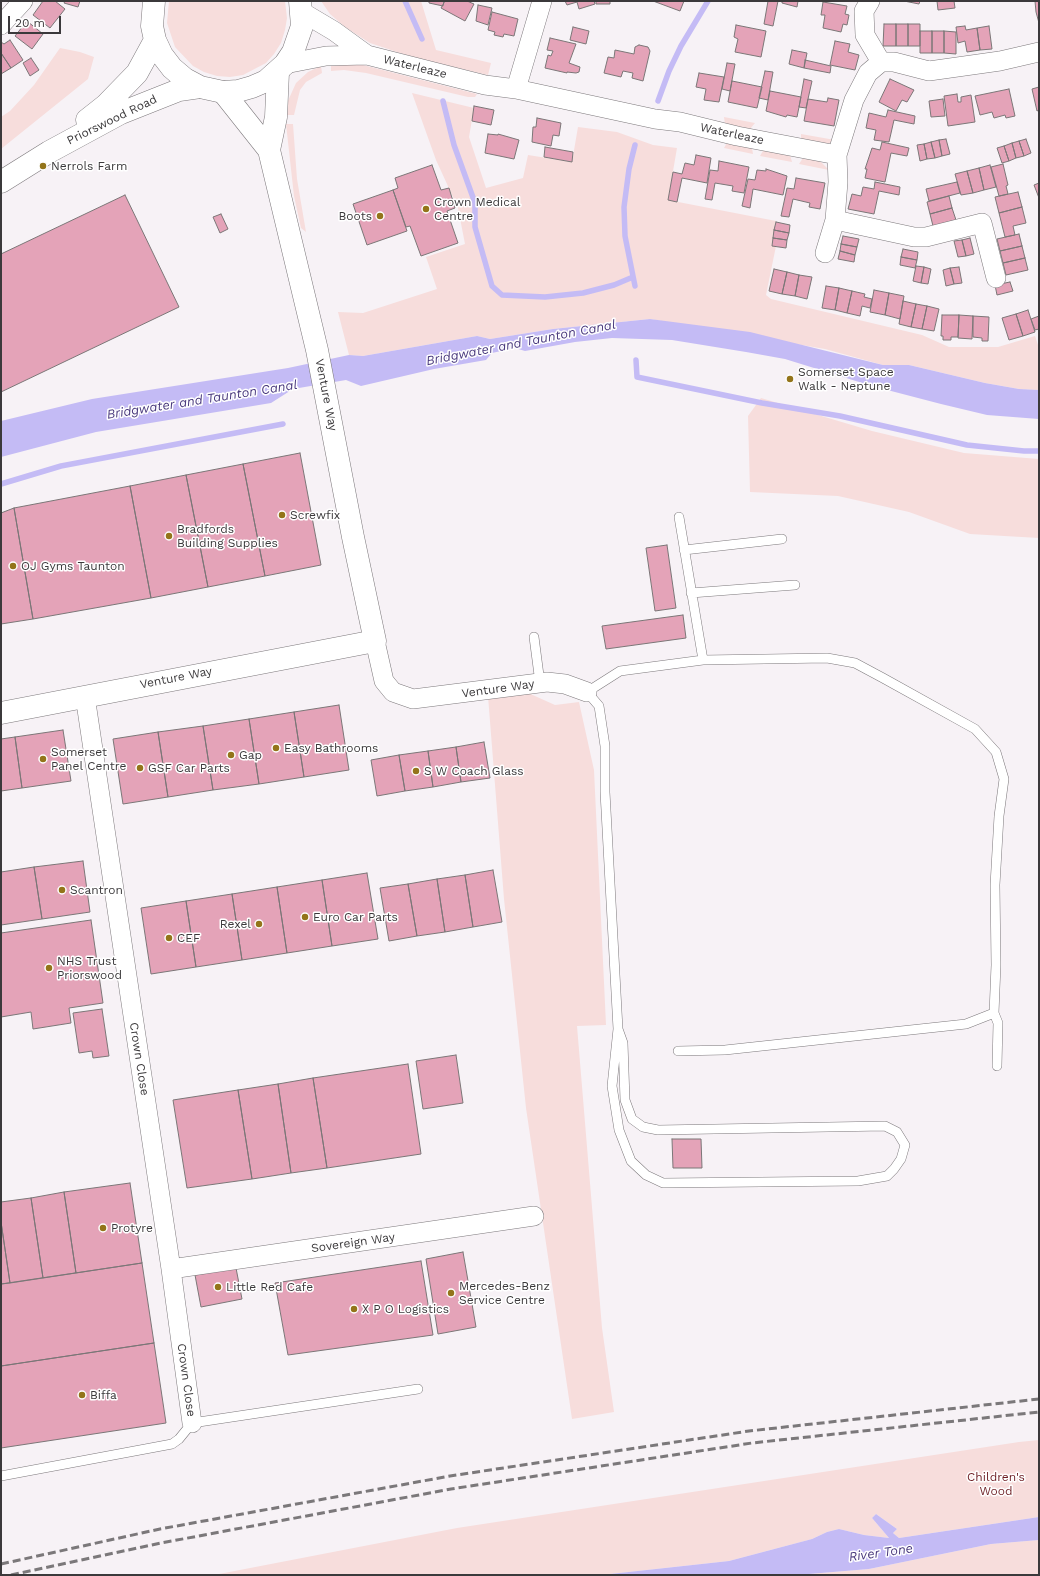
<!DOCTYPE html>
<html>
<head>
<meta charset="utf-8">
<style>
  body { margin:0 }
  #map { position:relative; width:1040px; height:1576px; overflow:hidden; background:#f7f2f6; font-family:"Work Sans",sans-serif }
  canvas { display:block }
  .frame { position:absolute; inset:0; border:2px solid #3b393b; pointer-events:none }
  .scale { position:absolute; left:8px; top:16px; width:53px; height:18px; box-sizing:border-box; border:2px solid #3b393b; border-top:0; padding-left:5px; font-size:12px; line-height:14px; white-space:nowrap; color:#3b393b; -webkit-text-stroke:3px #fff; paint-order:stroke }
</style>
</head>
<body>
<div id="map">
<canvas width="1040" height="1576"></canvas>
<div class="frame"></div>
<div class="scale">20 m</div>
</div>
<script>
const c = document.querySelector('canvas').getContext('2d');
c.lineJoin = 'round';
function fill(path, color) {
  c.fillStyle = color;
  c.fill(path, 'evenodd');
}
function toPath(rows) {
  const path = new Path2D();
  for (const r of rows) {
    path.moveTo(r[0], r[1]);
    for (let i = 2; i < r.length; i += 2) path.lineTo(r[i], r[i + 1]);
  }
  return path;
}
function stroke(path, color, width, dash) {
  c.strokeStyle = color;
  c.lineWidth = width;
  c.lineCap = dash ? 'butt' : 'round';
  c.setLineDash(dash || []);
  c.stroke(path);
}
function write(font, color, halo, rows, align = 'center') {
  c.font = font + ' "Work Sans",sans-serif';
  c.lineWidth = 3;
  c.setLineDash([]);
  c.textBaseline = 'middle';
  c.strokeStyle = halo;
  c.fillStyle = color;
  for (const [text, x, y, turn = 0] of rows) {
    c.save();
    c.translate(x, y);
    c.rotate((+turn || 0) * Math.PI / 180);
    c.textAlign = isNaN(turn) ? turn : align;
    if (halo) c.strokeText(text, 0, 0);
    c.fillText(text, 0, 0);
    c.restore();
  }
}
fill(toPath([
  [169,1,285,1,287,18,285,30,281,43,274,54,266,63,243,75,230,77,217,76,204,72,193,66,175,47,167,23],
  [321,1,421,1,436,50,491,63,488,75,415,58,370,43,345,27,330,14],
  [60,48,80,52,94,57,88,79,1,149,1,117,10,111,34,85],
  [339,65,363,65,477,94,475,97,468,97,366,73,344,70,331,71,331,66],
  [321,66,322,73,306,82,300,90,294,115,286,115,287,103,296,83,308,72],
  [412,93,474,108,469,137,486,188,523,178,528,155,572,162,578,127,617,132,653,145,677,148,668,200,776,221,772,245,776,246,766,295,771,299,922,335,949,347,998,347,1035,336,1039,348,1039,390,1019,389,985,383,909,365,883,365,825,349,650,319,553,329,490,339,477,336,363,356,349,355,338,312,363,313,437,289,426,257,465,244,458,208,436,160],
  [724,117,755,123,750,129,725,124],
  [286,124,293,124,297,179,306,232,301,228,294,196],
  [801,134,835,140,826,145,801,141],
  [728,141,752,148,753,154,724,148],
  [764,149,790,155,792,162,760,156],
  [803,158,820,161,829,170,799,164],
  [761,398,872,431,964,453,1039,459,1039,538,970,534,909,512,838,496,750,492,748,416],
  [526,692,555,705,579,702,594,770,606,1025,577,1026,602,1328,614,1412,572,1419,526,1108,504,899,488,696],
  [1039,1440,1039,1517,899,1538,893,1533,897,1529,876,1514,872,1518,889,1538,864,1535,839,1529,827,1532,812,1539,729,1561,601,1575,214,1575,457,1528,1019,1442],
  [1039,1540,1039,1575,797,1575,869,1569,991,1544]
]), '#f7dddc');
fill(toPath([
  [650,319,750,332,883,365,909,365,985,383,1019,389,1039,390,1039,419,987,415,941,404,872,386,785,359,746,352,672,340,612,338,575,342,525,351,515,348,492,353,486,360,434,369,361,386,346,380,293,389,271,403,96,432,1,457,1,421,92,399,288,368,349,355,363,356,477,336,490,339,553,329],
  [876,1514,897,1529,893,1533,899,1538,1039,1517,1039,1540,991,1544,869,1569,797,1575,601,1575,729,1561,812,1539,827,1532,839,1529,864,1535,889,1538,872,1518]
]), '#c4bbf5');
stroke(toPath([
  [405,1,422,39],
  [443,101,454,145,475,203,475,227,492,286,502,295,545,297,583,293,614,285,633,277],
  [658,101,669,71,681,46,708,1],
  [635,145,629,169,624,207,625,236,635,286],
  [636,360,637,377,762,403,840,416,967,445,1024,451,1039,451],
  [1,484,61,466,283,424]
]), '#c4bbf5', 5.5);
const building = toPath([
  [43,1,55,1,65,9,50,28,33,15,43,1],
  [65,1,80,1,78,7,64,3,65,1],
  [429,1,444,1,443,6,429,3,429,1],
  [445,1,467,1,474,4,465,21,441,8,445,1],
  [565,1,594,1,595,4,579,9,577,2,567,5,565,1],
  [596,1,610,1,610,4,596,4,596,1],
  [653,1,684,1,680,11,653,1],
  [768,1,778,1,773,26,764,24,768,1],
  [782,1,798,1,797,7,782,3,782,1],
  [904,1,920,1,919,4,904,1],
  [937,1,954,1,955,8,938,10,937,1],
  [1035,1,1039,1,1039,23,1036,12,1035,1],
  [823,2,847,6,845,14,849,15,847,25,843,24,841,32,823,28,825,15,821,15,823,2],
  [478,5,492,8,488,25,476,21,478,5],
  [492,12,518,19,514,36,504,34,503,37,494,35,495,32,488,30,492,12],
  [27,21,43,34,32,49,15,36,27,21],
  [884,24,896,24,896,46,883,46,884,24],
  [896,24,908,24,908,46,896,46,896,24],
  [908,24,920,24,920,46,908,46,908,24],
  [736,25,766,31,761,57,735,52,738,39,734,37,736,25],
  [965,26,966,30,977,28,980,50,967,52,965,41,958,43,956,27,965,26],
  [989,26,992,49,980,50,977,28,989,26],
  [573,27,589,31,586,44,570,40,573,27],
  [920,31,932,31,932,53,920,53,920,31],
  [932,31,944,31,944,53,932,53,932,31],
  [944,31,956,32,956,54,944,53,944,31],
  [550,38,576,44,569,63,580,67,579,72,576,73,567,72,567,73,545,68,548,55,551,56,553,51,547,50,550,38],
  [10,40,23,60,11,68,1,53,1,42,4,44,10,40],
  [835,41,850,44,848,52,859,55,855,70,830,65,835,41],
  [639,45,648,47,650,51,643,81,632,78,633,73,623,71,621,77,604,73,608,57,614,58,615,50,634,54,635,47,639,45],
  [792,50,807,53,804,68,789,64,792,50],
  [1,53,11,68,1,74,1,53],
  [31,58,39,70,30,76,23,63,31,58],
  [805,60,831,66,830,73,804,68,805,60],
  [727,63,735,64,730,91,722,89,727,63],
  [765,71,773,72,768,100,759,98,765,71],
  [699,73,724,77,719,102,704,100,706,89,696,87,699,73],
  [804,79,812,81,806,108,799,107,804,79],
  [890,79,914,90,907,102,902,100,896,111,879,102,890,79],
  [732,81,762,87,757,108,728,102,732,81],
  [1039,87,1039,110,1037,111,1032,89,1039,87],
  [1009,89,1015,116,1006,118,1005,115,994,118,992,112,980,115,975,96,1009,89],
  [770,91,801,97,797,117,787,115,786,117,766,111,770,91],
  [957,94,958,102,961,102,961,97,971,95,975,122,948,126,944,96,957,94],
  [828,98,839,100,834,126,804,121,808,99,827,102,828,98],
  [943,99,945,116,931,117,929,101,943,99],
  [474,106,494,110,491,125,472,121,474,106],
  [888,110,915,116,914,124,894,120,889,142,874,140,876,130,866,128,869,113,886,117,888,110],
  [537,118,561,123,559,136,553,135,551,146,532,142,533,127,536,127,537,118],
  [488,134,498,135,498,134,519,140,514,159,485,153,488,134],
  [946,139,950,154,942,156,939,140,946,139],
  [1026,139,1031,153,1024,156,1019,141,1026,139],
  [939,140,942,156,935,158,931,142,939,140],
  [1019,141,1024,156,1016,158,1012,143,1019,141],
  [882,142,909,148,907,156,891,153,885,182,865,178,867,169,865,169,872,148,880,150,882,142],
  [931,142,935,158,927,159,924,144,931,142],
  [1012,143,1016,158,1009,161,1004,146,1012,143],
  [924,144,927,159,920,161,917,145,924,144],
  [1004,146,1009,161,1002,163,997,148,1004,146],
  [545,147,573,152,572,162,544,157,545,147],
  [696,155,711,158,707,183,682,178,677,202,668,200,673,172,682,174,685,163,694,165,696,155],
  [719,161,749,167,744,193,732,191,733,186,715,183,712,200,705,199,710,170,718,171,719,161],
  [1003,164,1008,185,1006,186,1008,194,999,196,991,167,1003,164],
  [432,165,441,190,449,188,455,208,447,211,458,243,421,256,410,226,406,227,393,190,398,188,395,178,432,165],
  [990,165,996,187,984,190,979,168,990,165],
  [979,168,984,190,973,193,967,171,979,168],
  [766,169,787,176,783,195,753,189,750,208,742,206,748,179,755,180,757,170,766,171,766,169],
  [967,171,973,193,961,195,955,174,967,171],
  [796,178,825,183,820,209,809,207,810,203,793,199,789,217,781,216,787,188,794,189,796,178],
  [875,182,900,187,899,195,879,191,874,214,848,209,852,194,861,196,863,187,874,189,875,182],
  [957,182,960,193,929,201,926,189,957,182],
  [1039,183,1039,198,1034,185,1039,183],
  [393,190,407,231,367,245,353,204,393,190],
  [1018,192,1022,207,999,213,995,197,1018,192],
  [125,195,179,307,1,392,1,254,125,195],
  [949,196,952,208,930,214,927,202,949,196],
  [1022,207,1026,223,1013,226,1015,235,1005,237,999,213,1022,207],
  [952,208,956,220,933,226,930,214,952,208],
  [221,214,228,229,220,233,213,217,221,214],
  [776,222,790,225,789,233,774,230,776,222],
  [774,230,789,233,787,240,773,238,774,230],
  [1019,234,1022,246,1000,251,997,239,1019,234],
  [843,236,859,239,857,247,841,244,843,236],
  [773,238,787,240,786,248,772,246,773,238],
  [970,238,974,254,966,256,962,240,970,238],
  [962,240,966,256,958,257,954,241,962,240],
  [841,244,857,247,855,255,840,251,841,244],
  [1022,246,1025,258,1003,263,1000,251,1022,246],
  [903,249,918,252,917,260,901,257,903,249],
  [840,251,855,255,854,262,838,259,840,251],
  [901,257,917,260,915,268,900,265,901,257],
  [1025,258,1028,270,1006,275,1003,263,1025,258],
  [916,266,924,267,921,283,913,281,916,266],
  [924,267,931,269,928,284,921,283,924,267],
  [959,267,962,283,954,284,950,268,959,267],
  [950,268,954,284,946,286,943,270,950,268],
  [774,269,787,272,782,294,769,291,774,269],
  [787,272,799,275,795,296,782,294,787,272],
  [799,275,812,277,807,299,795,296,799,275],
  [1010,282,1013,291,997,295,995,285,1010,282],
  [826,286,839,288,835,310,822,308,826,286],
  [839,288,852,291,847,313,835,310,839,288],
  [874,290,889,293,885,315,870,312,874,290],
  [852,291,865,294,864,297,872,299,870,308,862,306,860,316,847,313,852,291],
  [889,293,904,296,900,319,885,315,889,293],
  [903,301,916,304,911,327,899,324,903,301],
  [916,304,927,306,922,329,911,327,916,304],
  [927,306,939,309,934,331,922,329,927,306],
  [1028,310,1035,332,1023,336,1016,314,1028,310],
  [1016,314,1023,336,1009,340,1002,318,1016,314],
  [942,315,959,315,958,337,951,337,951,340,943,340,943,336,941,336,942,315],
  [959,315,973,316,972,339,958,338,959,315],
  [973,316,989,317,988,341,982,341,982,338,973,337,973,316],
  [1039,316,1039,329,1035,330,1031,319,1039,316],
  [300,453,321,565,265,576,243,464,300,453],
  [243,464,265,576,208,587,186,475,243,464],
  [186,475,208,587,151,598,130,486,186,475],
  [130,486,151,598,33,619,14,508,130,486],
  [14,508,33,619,1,624,1,513,14,508],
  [667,545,676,608,655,611,646,548,667,545],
  [683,615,686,638,606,649,602,626,683,615],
  [339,705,349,770,304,777,294,712,339,705],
  [294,712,304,777,259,784,249,719,294,712],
  [249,719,259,784,213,790,203,726,249,719],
  [203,726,213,790,168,797,158,732,203,726],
  [63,730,71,781,22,788,15,737,63,730],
  [158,732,168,797,123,804,113,739,158,732],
  [15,737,22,788,1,791,1,739,15,737],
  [484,742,490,778,461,782,456,747,484,742],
  [456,747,461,782,433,787,428,751,456,747],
  [428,751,433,787,405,791,399,755,428,751],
  [399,755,405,791,377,796,371,760,399,755],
  [83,861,90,912,42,919,34,867,83,861],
  [34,867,42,919,1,925,1,872,34,867],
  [493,870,502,922,473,927,465,875,493,870],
  [367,873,378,939,332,946,322,880,367,873],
  [465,875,473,927,445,932,437,879,465,875],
  [437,879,445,932,417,936,408,884,437,879],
  [322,880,332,946,287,953,277,887,322,880],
  [408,884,417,936,389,941,380,888,408,884],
  [277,887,287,953,242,960,232,894,277,887],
  [232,894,242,960,196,967,186,901,232,894],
  [186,901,196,967,151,974,141,908,186,901],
  [91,920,103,1003,69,1008,71,1023,33,1029,31,1012,1,1017,1,933,91,920],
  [102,1009,109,1056,93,1058,92,1051,79,1053,73,1013,102,1009],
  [456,1055,463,1103,423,1109,416,1061,456,1055],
  [408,1064,421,1154,327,1168,313,1078,408,1064],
  [313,1078,327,1168,291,1173,278,1084,313,1078],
  [278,1084,291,1173,252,1179,238,1090,278,1084],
  [238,1090,252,1179,187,1188,173,1100,238,1090],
  [672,1139,701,1139,702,1168,673,1168,672,1139],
  [130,1183,142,1263,76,1273,64,1192,130,1183],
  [64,1192,76,1273,43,1278,31,1198,64,1192],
  [31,1198,43,1278,10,1283,1,1222,1,1202,31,1198],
  [1,1222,10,1283,1,1284,1,1222],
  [463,1252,476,1327,438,1334,426,1259,463,1252],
  [421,1261,433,1335,288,1355,275,1283,421,1261],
  [142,1263,154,1343,1,1366,1,1284,142,1263],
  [236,1268,242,1299,201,1307,195,1275,236,1268],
  [154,1343,166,1423,1,1448,1,1366,154,1343]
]);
fill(building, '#e4a3b8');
stroke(building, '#7b7677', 1);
const lane = toPath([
  [679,517,703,660],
  [684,550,782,539],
  [691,593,795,585],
  [534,637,540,683],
  [618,1029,623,1043,625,1100,632,1119,643,1127,658,1130,885,1126,897,1132,905,1145,901,1159,894,1169,887,1176,858,1181,663,1183,646,1175,631,1161,619,1130,612,1086,618,1029,605,792,605,746,599,706,587,692,620,671,703,660,827,658,855,663,883,678,975,729,996,752,1004,779,999,816,995,885,996,965,994,1013,998,1023,997,1066],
  [678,1051,725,1050,966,1024,994,1013],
  [1,1476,172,1444,179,1439,192,1423,418,1389]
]);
const street = toPath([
  [870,1,864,11,865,35,881,62],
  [302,12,334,31,367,55],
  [1,25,23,1],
  [285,64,326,56,367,55,485,85,516,89,655,119,680,122,737,136,837,155,854,100,868,73,881,62,894,62,929,71,1000,61,1039,52],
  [516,89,542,1],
  [837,155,838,182,835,220,914,237,926,237,982,223,996,278],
  [825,253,835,220],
  [375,641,384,681,393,692,413,699,547,682,565,684,587,692],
  [85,696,171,1269,192,1423],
  [171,1269,534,1216]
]);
const secondary = toPath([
  [223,92,269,150],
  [1,713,375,641,353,537,317,350,269,150,276,117,278,72]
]);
const primary = toPath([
  [154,1,152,26,155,40,162,55,172,68,185,79,200,87,223,92,238,91,252,87,266,81,285,64,293,52,302,26,300,1],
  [87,120,106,105,137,73,155,40],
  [1,182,49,152,121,113,179,90,200,87]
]);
stroke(lane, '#7d797c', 10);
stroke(street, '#7d797c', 20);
stroke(secondary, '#7d797c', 23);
stroke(primary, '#7d797c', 23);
stroke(lane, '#fff', 9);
stroke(street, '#fff', 19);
stroke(secondary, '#fff', 22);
stroke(primary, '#fff', 22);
stroke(toPath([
  [1,1564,160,1529,450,1476,749,1431,1039,1399],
  [11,1575,161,1543,451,1489,752,1443,1039,1412]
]), '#7b787a', 3, [8, 4]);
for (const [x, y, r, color] of [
  [43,166,4,"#93741a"],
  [426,209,4,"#93741a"],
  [380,216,4,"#93741a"],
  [790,379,4,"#93741a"],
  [282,515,4,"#93741a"],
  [169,536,4,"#93741a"],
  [13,566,4,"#93741a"],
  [276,748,4,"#93741a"],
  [231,755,4,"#93741a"],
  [43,759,4,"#93741a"],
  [140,768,4,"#93741a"],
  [416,771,4,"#93741a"],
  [62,890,4,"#93741a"],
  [305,917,4,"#93741a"],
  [259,924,4,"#93741a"],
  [169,938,4,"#93741a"],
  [49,968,4,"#93741a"],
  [103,1228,4,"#93741a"],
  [218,1287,4,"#93741a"],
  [451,1293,4,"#93741a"],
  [354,1309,4,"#93741a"],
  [82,1395,4,"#93741a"]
]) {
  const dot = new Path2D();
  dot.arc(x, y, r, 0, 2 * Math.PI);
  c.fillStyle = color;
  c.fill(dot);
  stroke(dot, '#fff', 1.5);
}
write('12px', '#3b393b', '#fff', [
  ["Waterleaze",415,67,14],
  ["Priorswood Road",112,120,-26],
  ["Waterleaze",732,134,12],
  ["Venture Way",326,395,79],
  ["Venture Way",176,678,-11],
  ["Venture Way",498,689,-8],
  ["Crown Close",139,1059,81],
  ["Sovereign Way",353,1243,-8],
  ["Crown Close",186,1380,82]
]);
write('12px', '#3b393b', '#fff', [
  ["Nerrols Farm",51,166],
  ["Crown Medical",434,202],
  ["Centre",434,216],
  ["Boots",372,216,"right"],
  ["Somerset Space",798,372],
  ["Walk - Neptune",798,386],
  ["Screwfix",290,515],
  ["Bradfords",177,529],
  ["Building Supplies",177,543],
  ["OJ Gyms Taunton",21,566],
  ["Easy Bathrooms",284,748],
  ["Somerset",51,752],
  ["Panel Centre",51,766],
  ["Gap",239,755],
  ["GSF Car Parts",148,768],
  ["S W Coach Glass",424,771],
  ["Scantron",70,890],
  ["Euro Car Parts",313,917],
  ["Rexel",251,924,"right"],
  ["CEF",177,938],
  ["NHS Trust",57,961],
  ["Priorswood",57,975],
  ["Protyre",111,1228],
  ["Mercedes-Benz",459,1286],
  ["Service Centre",459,1300],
  ["Little Red Cafe",226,1287],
  ["X P O Logistics",362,1309],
  ["Biffa",90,1395]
], 'left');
write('12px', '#6d1e24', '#fff', [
  ["Children's",996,1477],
  ["Wood",996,1491]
]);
write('italic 13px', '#49397d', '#fff', [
  ["Bridgwater and Taunton Canal",521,343,-11],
  ["Bridgwater and Taunton Canal",202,400,-9],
  ["River Tone",881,1553,-8]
]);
</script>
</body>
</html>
